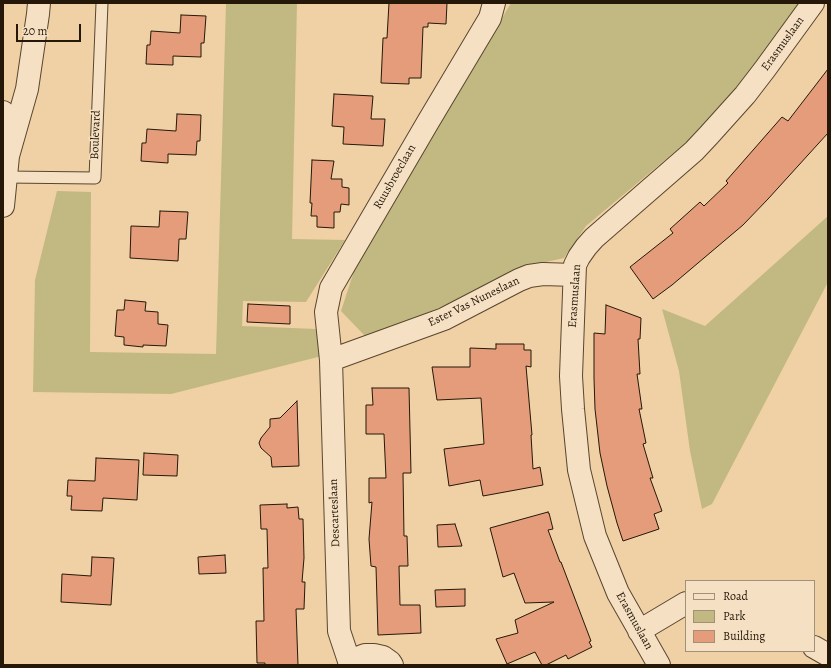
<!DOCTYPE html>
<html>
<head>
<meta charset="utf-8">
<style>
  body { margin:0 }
  #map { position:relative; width:831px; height:668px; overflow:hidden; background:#f0d0a5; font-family:Alegreya,serif }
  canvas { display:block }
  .frame { position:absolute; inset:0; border:4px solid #251808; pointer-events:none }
  .legend { position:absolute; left:685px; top:580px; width:130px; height:72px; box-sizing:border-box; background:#f5e0c4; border:1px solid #a29079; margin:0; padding:5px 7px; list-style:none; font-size:12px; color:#251808 }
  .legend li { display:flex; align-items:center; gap:8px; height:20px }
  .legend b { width:20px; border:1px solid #a29079 }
  .scale { position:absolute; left:16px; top:24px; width:65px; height:18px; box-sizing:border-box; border:2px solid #251808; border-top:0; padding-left:5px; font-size:12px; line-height:14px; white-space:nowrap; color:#251808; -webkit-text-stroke:3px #f5e0c4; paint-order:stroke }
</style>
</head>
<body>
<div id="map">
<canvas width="831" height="668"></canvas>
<div class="frame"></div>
<ul class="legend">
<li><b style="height:5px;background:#f5e0c4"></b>Road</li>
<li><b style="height:11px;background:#c1b981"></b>Park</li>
<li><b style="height:11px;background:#e49c7b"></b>Building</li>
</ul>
<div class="scale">20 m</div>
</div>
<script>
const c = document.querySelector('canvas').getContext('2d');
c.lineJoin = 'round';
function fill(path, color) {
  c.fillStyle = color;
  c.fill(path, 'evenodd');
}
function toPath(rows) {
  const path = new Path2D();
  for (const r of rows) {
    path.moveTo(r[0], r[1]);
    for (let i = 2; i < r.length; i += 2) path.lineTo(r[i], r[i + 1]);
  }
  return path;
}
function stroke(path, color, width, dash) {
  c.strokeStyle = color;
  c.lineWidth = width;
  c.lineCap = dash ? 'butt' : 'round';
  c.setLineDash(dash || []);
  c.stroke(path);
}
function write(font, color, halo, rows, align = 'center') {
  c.font = font + ' Alegreya,serif';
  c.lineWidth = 3;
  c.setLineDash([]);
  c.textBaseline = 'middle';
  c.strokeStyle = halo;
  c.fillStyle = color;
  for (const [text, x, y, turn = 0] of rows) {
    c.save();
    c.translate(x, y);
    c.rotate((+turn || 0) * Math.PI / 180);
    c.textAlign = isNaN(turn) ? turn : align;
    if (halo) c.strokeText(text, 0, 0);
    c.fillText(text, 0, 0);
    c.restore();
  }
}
fill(toPath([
  [226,3,297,3,292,239,345,240,306,302,243,301,242,326,316,329,322,356,171,394,33,392,35,280,57,191,91,192,90,352,216,354],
  [511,3,806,3,794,21,696,134,586,226,564,258,528,266,460,299,390,328,365,336,341,311,357,262],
  [828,216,828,282,712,504,702,509,690,451,679,371,662,309,705,326]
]), '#c1b981');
const building = toPath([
  [389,3,447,3,446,24,428,23,428,27,423,27,421,78,409,78,409,84,381,83,383,38,387,38,389,3],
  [181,15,206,16,204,43,201,43,201,57,173,56,173,65,146,64,147,45,150,45,151,31,180,33,181,15],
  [828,69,828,133,768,199,743,225,672,285,653,299,630,267,673,233,670,229,700,202,704,206,728,183,726,181,782,117,788,121,828,69],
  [334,94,373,96,371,119,385,119,383,146,343,144,344,127,332,126,334,94],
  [177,114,201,115,200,141,197,141,196,155,168,154,168,163,141,161,142,143,146,143,147,129,176,131,177,114],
  [312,160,334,161,331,179,342,179,342,187,349,188,349,205,341,204,340,212,334,212,334,228,317,227,317,216,311,216,312,203,310,203,312,160],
  [160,211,188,212,186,239,179,239,178,261,130,258,131,226,159,227,160,211],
  [125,300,146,302,145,311,158,312,158,324,168,325,166,346,143,345,143,347,124,345,124,337,115,336,117,310,124,310,125,300],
  [248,304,290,306,290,324,247,322,248,304],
  [606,305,641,318,640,339,638,339,640,374,637,374,642,409,639,409,646,443,643,444,653,478,650,478,662,511,654,514,659,529,623,541,617,523,607,486,600,453,595,409,594,378,594,333,605,334,606,305],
  [496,344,524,344,524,350,531,350,531,367,526,366,532,435,531,435,533,469,540,467,543,485,483,496,480,480,449,486,444,449,484,444,481,398,437,400,432,367,470,367,470,348,496,349,496,344],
  [372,388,409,388,411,473,403,473,404,536,407,536,408,566,399,566,400,605,420,605,421,633,378,635,376,567,371,566,369,539,372,502,369,503,369,478,386,478,384,434,366,434,366,405,373,405,372,388],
  [297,401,299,466,272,467,271,457,261,448,259,443,261,438,270,427,270,419,280,418,297,401],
  [144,453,178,455,177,476,143,475,144,453],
  [96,458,139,460,137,500,103,498,102,511,71,510,72,496,67,496,68,480,95,481,96,458],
  [287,504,287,508,298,507,299,519,303,519,304,558,302,582,305,582,304,609,296,609,298,665,265,665,265,663,257,663,256,621,264,621,263,568,268,568,267,529,261,529,260,505,287,504],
  [548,512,548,513,549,513,553,529,548,530,560,562,561,562,591,641,589,642,592,647,568,659,566,655,546,665,542,665,535,652,507,664,496,639,518,633,515,620,554,602,525,603,514,573,503,577,490,528,548,512],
  [455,524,462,546,438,547,437,525,455,524],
  [225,555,226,573,199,574,198,557,225,555],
  [92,557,114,558,111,605,61,602,62,574,91,576,92,557],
  [465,589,465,606,436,607,435,590,465,589]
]);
fill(building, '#e49c7b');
stroke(building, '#251808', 1);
const service = toPath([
  [6,177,95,178,102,3]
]);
const minor = toPath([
  [331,360,444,319,519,280,529,276,543,274,574,275],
  [639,631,686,603],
  [814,647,828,655],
  [350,664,339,631,331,360,326,312,331,288,428,122,490,18,494,3],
  [349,665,357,658,365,655,374,655,383,657,390,662,392,665],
  [659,665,618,593,595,536,579,470,573,409,571,376,575,265,579,257,586,247,594,238,694,151,709,135,745,95,765,69,813,3]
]);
const tertiary = toPath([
  [3,112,7,145],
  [3,206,8,156,27,89,38,14,39,3]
]);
stroke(service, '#58462f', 13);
stroke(minor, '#58462f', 24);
stroke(tertiary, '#58462f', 24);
stroke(service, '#f5e0c4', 11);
stroke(minor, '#f5e0c4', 22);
stroke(tertiary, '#f5e0c4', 22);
write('12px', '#251808', '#f5e0c4', [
  ["Erasmuslaan",783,44,-54],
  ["Boulevard",96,135,-88],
  ["Ruusbroeclaan",395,177,-60],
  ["Erasmuslaan",575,296,-86],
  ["Ester Vas Nuneslaan",474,302,-26],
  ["Descarteslaan",335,513,-92],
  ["Erasmuslaan",634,621,61]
]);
</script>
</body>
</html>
